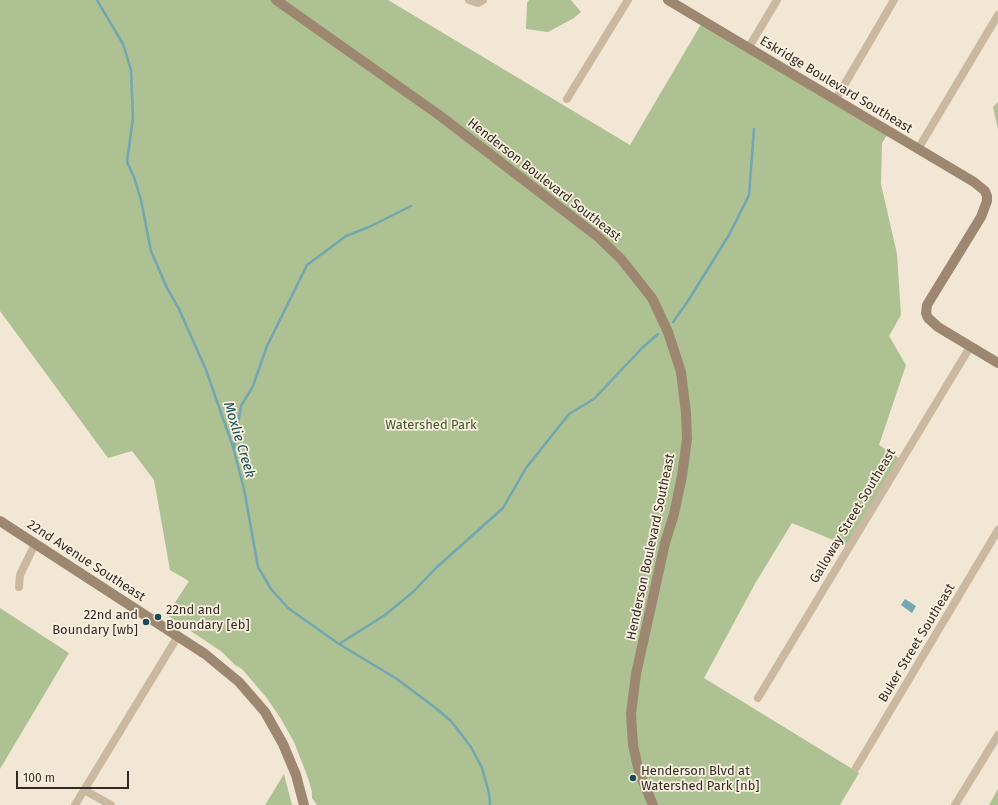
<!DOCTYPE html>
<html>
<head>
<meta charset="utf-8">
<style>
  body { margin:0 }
  #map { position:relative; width:998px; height:805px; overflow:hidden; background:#f2e7d4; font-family:"Fira Sans",sans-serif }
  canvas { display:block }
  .scale { position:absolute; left:16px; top:771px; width:113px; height:18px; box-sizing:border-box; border:2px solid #332a24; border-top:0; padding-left:5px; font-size:12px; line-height:14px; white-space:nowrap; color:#332a24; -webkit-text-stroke:3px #faf1e0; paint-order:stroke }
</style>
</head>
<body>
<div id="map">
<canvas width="998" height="805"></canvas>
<div class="scale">100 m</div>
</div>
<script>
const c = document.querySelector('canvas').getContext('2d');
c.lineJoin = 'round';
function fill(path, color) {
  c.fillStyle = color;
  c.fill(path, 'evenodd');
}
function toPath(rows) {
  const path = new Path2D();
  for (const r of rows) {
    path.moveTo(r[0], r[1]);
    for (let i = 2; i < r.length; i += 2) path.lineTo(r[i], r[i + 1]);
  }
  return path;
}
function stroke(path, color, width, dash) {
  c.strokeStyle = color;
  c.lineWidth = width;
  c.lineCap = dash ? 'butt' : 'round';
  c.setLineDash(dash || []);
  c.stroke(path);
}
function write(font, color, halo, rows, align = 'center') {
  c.font = font + ' "Fira Sans",sans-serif';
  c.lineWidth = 3.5;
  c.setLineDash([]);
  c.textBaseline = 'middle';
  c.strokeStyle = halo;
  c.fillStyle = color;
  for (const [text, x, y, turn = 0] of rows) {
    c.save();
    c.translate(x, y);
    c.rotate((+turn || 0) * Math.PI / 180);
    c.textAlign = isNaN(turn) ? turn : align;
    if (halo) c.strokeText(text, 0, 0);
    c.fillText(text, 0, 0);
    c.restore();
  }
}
fill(toPath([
  [0,0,388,0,630,145,703,21,889,132,882,143,881,184,897,254,901,315,889,336,906,365,879,445,902,460,850,547,792,523,756,582,704,678,859,773,840,805,317,805,312,798,312,792,307,775,294,742,281,719,266,697,242,669,235,665,222,652,167,615,189,581,170,570,154,480,132,451,108,458,0,311],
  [529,0,571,0,581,12,574,18,548,32,526,29,527,3],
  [998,102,998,129,993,107],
  [0,608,69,653,0,769],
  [284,774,292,805,265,805],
  [998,789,998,805,989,805]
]), '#adc193');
fill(toPath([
  [905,599,916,606,912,613,901,605]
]), '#71a7b1');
stroke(toPath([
  [97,0,123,44,131,70,133,118,127,162,134,177,141,200,151,251,167,288,179,309,206,370,233,447,244,489,258,567,271,589,288,608,339,644,397,679,437,709,451,721,471,747,482,768,489,793,490,805],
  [673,322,686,304,729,235,749,195,754,129],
  [234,447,241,406,253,386,267,346,307,265,346,236,369,227,411,206],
  [339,644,385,615,413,592,437,567,503,508,526,468,569,414,594,399,642,348,658,334]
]), '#71a7b1', 2.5);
stroke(toPath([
  [469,0,478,3,483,0],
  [749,47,777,0],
  [567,99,628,0],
  [836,99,894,0],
  [918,149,998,15],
  [19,587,20,575,35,544],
  [758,698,970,347],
  [856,768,998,530],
  [84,790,111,805],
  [75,805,178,636],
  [955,805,998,735]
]), '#cab8a0', 8);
stroke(toPath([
  [276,0,439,115,597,236,621,259,652,298,668,332,681,372,686,413,687,439,682,476,674,514,665,543,636,674,631,714,633,745,639,772,653,805],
  [668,0,974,182,985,191,987,196,987,201,981,217,927,305,926,313,928,318,938,327,998,363],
  [0,521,205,654,239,682,265,712,283,744,296,775,304,805]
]), '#9e8771', 10);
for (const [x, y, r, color] of [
  [158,617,4,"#174c57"],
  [146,622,4,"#174c57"],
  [633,778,4,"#174c57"]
]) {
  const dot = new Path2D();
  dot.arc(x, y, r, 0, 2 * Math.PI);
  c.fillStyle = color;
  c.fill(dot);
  stroke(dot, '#faf1e0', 1.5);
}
write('13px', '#332a24', '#faf1e0', [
  ["Eskridge Boulevard Southeast",836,85,31],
  ["Henderson Boulevard Southeast",544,180,38],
  ["Galloway Street Southeast",853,516,-59],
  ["Henderson Boulevard Southeast",651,547,-78],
  ["22nd Avenue Southeast",86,561,33],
  ["Buker Street Southeast",917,643,-59]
]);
write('13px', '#3d5326', '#faf1e0', [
  ["Watershed Park",431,425]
]);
write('13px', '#332a24', '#faf1e0', [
  ["22nd and",166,610],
  ["Boundary [eb]",166,625],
  ["22nd and",138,615,"right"],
  ["Boundary [wb]",138,630,"right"],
  ["Henderson Blvd at",641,771],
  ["Watershed Park [nb]",641,786]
], 'left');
write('italic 14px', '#174c57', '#faf1e0', [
  ["Moxlie Creek",239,440,73]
]);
</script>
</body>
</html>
